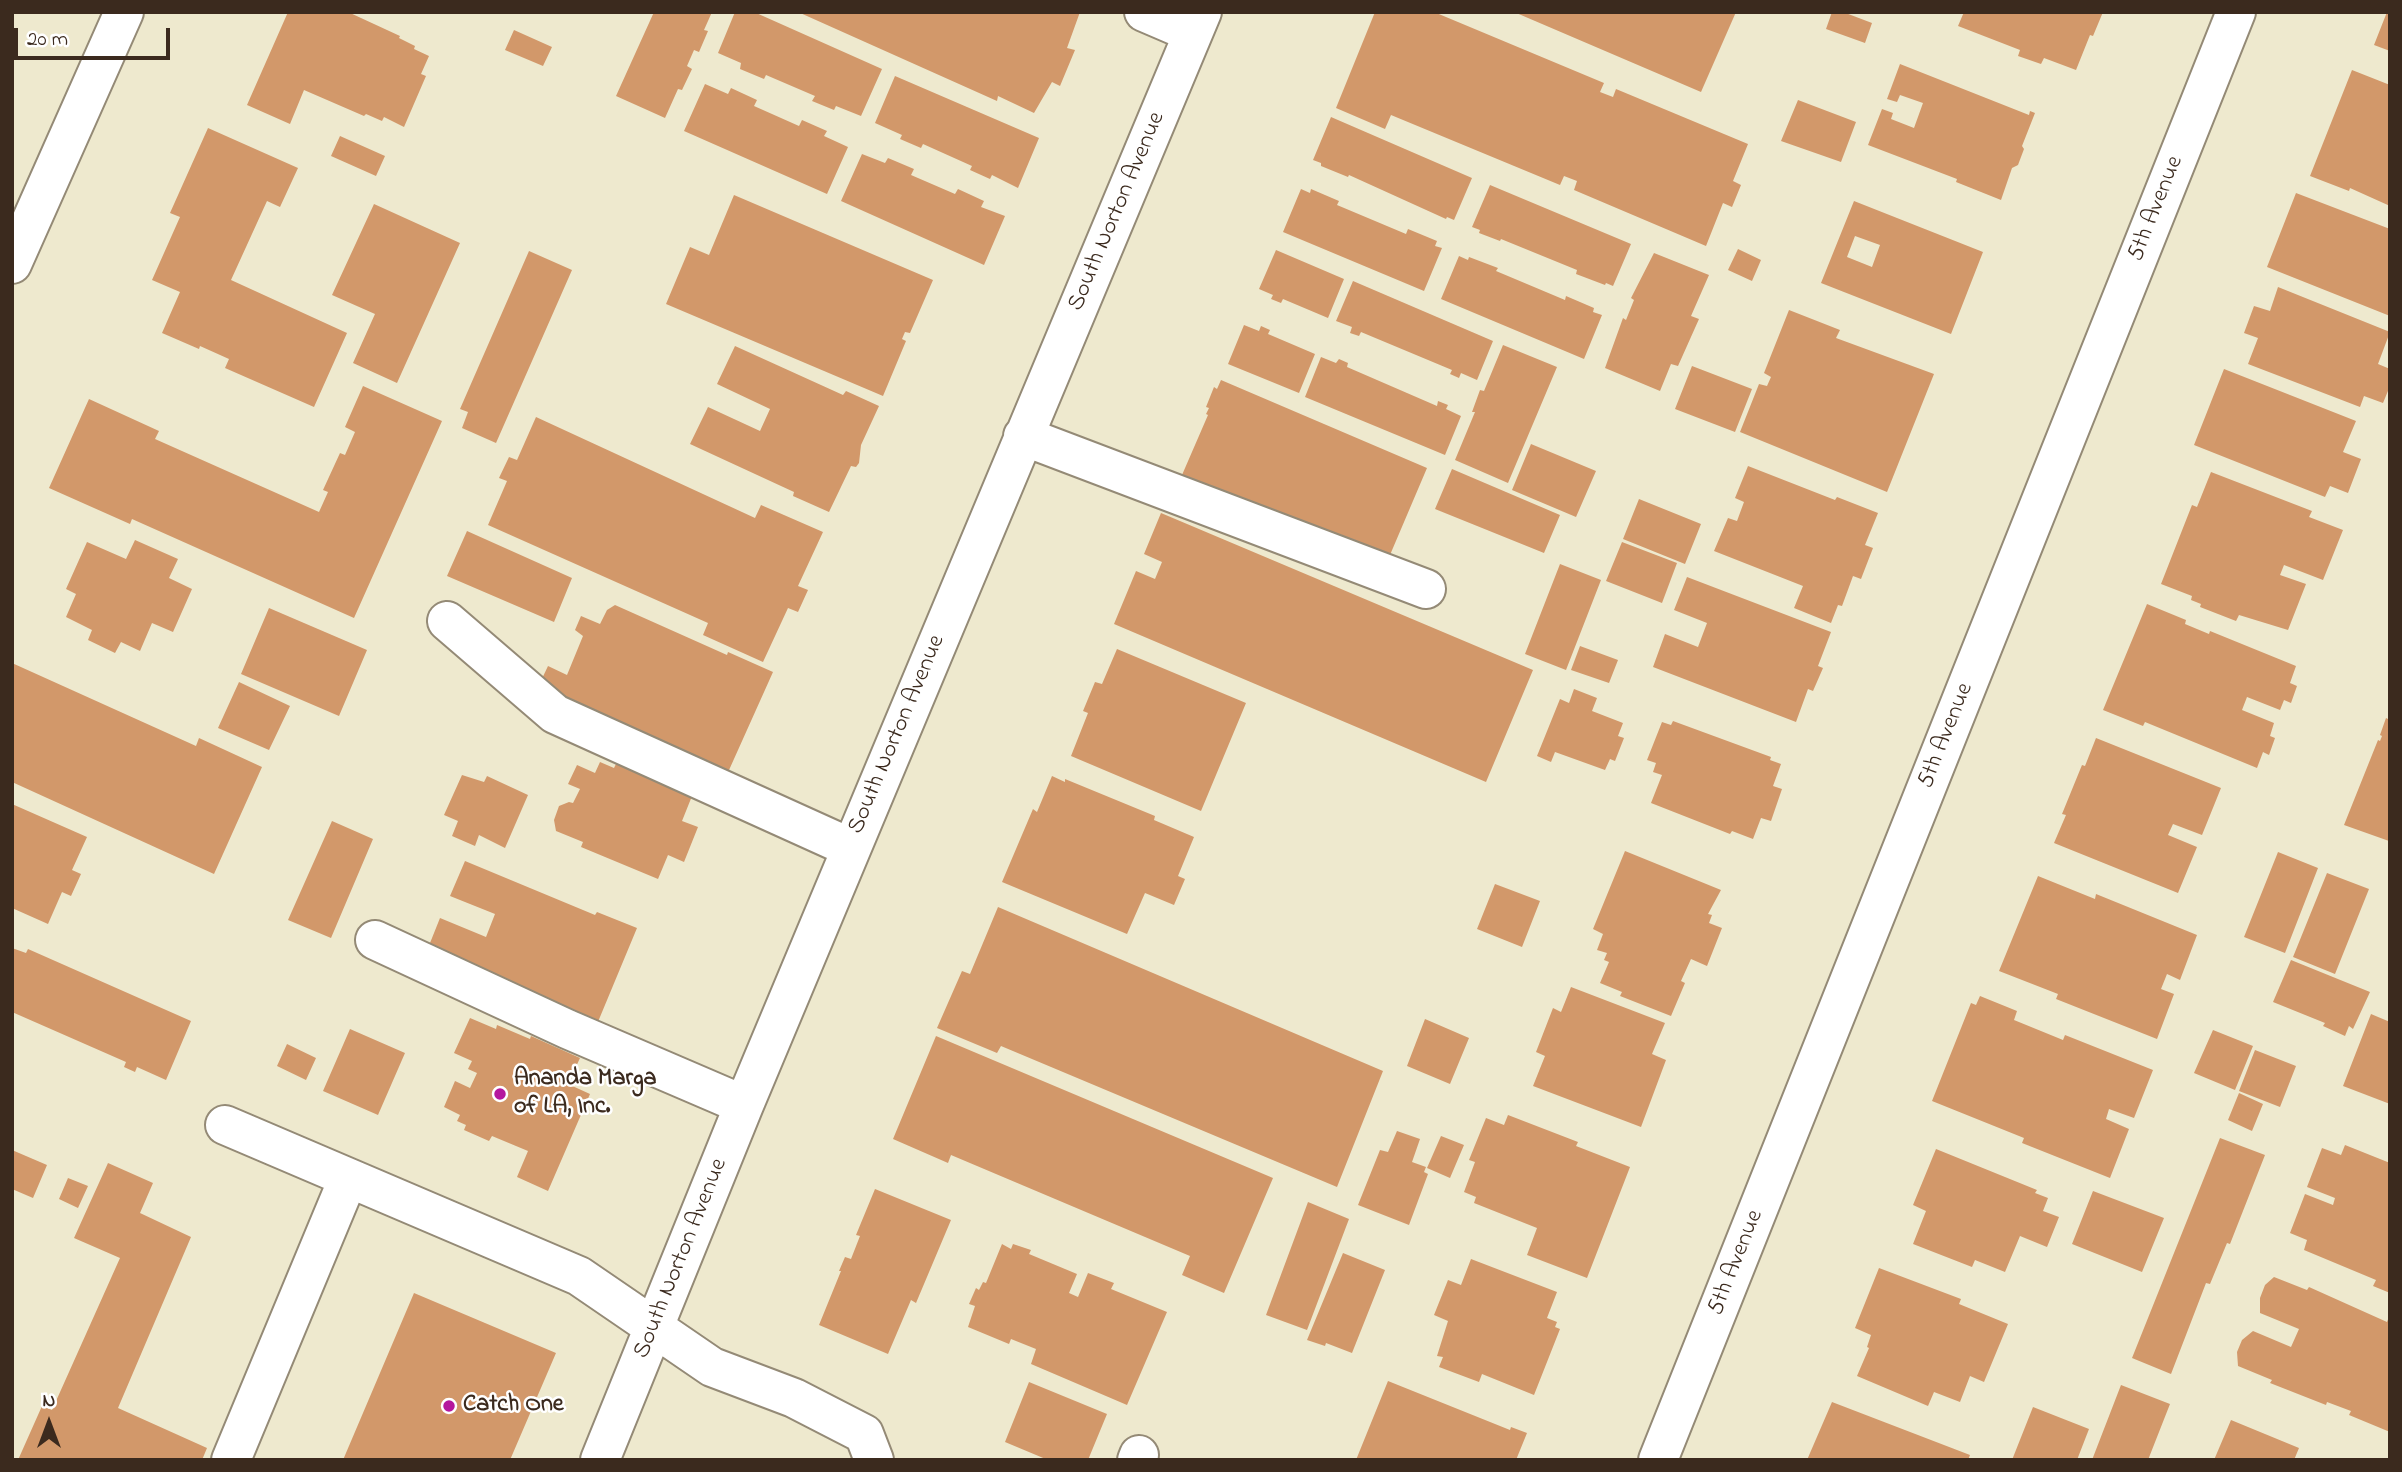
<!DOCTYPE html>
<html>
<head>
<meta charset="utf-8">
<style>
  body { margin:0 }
  #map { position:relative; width:2402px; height:1472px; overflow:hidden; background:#eee9ce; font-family:"Indie Flower",sans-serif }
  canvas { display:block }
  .frame { position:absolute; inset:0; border:14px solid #3b2a1e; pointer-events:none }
  .north { position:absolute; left:14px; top:1388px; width:70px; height:70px; -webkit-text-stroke:5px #fff; paint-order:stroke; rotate:0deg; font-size:19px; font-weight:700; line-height:28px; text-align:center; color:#3b2a1e }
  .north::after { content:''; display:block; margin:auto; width:24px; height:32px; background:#3b2a1e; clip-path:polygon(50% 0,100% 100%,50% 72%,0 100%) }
  .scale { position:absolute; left:14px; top:28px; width:156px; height:32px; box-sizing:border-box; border:4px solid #3b2a1e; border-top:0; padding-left:9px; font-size:21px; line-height:24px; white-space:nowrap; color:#3b2a1e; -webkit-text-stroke:5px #fff; paint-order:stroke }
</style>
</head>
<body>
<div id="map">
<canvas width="2402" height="1472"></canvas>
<div class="frame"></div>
<div class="north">N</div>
<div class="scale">20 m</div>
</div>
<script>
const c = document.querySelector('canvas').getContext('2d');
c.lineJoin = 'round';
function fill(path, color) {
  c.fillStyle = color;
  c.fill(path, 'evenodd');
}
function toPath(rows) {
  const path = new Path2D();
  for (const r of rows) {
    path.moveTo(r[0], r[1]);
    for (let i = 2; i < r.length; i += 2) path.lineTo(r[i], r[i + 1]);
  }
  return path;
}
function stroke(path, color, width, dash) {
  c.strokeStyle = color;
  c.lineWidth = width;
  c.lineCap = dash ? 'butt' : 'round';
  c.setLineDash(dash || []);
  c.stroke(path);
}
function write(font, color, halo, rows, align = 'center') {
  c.font = font + ' "Indie Flower",sans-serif';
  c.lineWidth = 5;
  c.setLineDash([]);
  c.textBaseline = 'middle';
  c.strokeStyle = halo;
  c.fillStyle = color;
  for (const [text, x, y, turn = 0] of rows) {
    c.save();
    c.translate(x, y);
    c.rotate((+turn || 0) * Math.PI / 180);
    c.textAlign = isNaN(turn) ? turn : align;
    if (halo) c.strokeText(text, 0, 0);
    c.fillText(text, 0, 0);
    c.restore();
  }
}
fill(toPath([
  [288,12,348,12,400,36,399,38,415,46,414,49,429,56,421,74,426,76,404,127,384,117,382,121,366,114,364,116,304,90,290,124,247,105],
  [654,12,712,12,704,30,708,31,699,52,694,50,687,66,692,69,682,90,678,89,665,118,616,96],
  [735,12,754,12,882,69,861,116,836,106,834,110,812,101,815,96,766,75,764,79,740,69,741,63,718,53],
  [798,12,1080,12,1067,48,1075,50,1060,86,1052,82,1034,113,998,96,997,101],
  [1375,12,1434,12,1604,83,1600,92,1613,97,1616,89,1748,144,1733,181,1741,185,1732,207,1723,203,1706,246,1574,190,1577,181,1564,176,1560,185,1391,115,1385,129,1336,108],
  [1514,12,1736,12,1701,92],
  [1832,12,1843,12,1872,23,1865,43,1826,29],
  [1964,12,2103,12,2093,36,2090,35,2076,70,2044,58,2041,64,2018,56,2020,50,1958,26],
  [2387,12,2390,12,2390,51,2374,45],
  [514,30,552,47,543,66,505,50],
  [1900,64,2029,115,2030,111,2035,113,2022,146,2024,149,2018,165,2012,168,2001,200,1956,182,1957,179,1868,145,1882,109,1893,113,1891,119,1914,128,1923,103,1900,95,1897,102,1887,99],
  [2352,70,2390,85,2390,206,2350,188,2349,191,2310,176],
  [895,76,1039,138,1018,188,992,175,990,179,970,170,972,166,923,144,921,148,900,139,902,135,875,123],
  [705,84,728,94,731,88,757,100,754,106,799,126,802,120,827,131,824,136,848,147,827,194,684,131],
  [1798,100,1856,122,1841,162,1781,141],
  [1331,117,1472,178,1454,220,1447,217,1446,219,1349,175,1348,177,1321,166,1321,163,1313,160],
  [208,128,298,168,280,207,267,201,231,280,347,333,314,407,225,368,229,359,200,346,199,349,162,333,180,292,152,280,180,217,170,213],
  [340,136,385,156,376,176,331,156],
  [862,154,885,163,888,158,914,169,911,175,955,194,958,189,984,201,981,207,1005,216,984,265,841,201],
  [1490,185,1631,244,1613,286,1606,283,1605,285,1576,274,1577,270,1501,239,1500,241,1479,233,1480,230,1472,227],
  [1301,189,1310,193,1311,189,1339,201,1337,205,1406,234,1408,229,1437,241,1435,246,1442,248,1424,291,1283,232],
  [2296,193,2390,229,2390,316,2267,267],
  [734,195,933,280,910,333,905,332,902,339,906,341,883,396,666,304,690,247,709,255],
  [1854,201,1983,252,1951,334,1821,283],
  [1855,236,1880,245,1872,267,1847,257],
  [374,204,460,243,397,383,353,363,375,314,332,295],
  [1738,249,1761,260,1752,281,1728,270],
  [1276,250,1344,279,1328,318,1283,299,1281,303,1271,299,1273,295,1259,289],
  [529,251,572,270,496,443,462,428,468,412,460,409],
  [1654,253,1709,275,1691,316,1699,319,1678,366,1671,364,1660,391,1605,368,1623,318,1626,320,1634,300,1631,298],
  [1459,256,1468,260,1469,257,1498,268,1496,271,1565,300,1566,296,1594,308,1593,312,1602,315,1584,359,1441,299],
  [1353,281,1493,341,1477,380,1461,373,1459,378,1450,374,1452,370,1361,332,1359,336,1350,333,1352,327,1336,321],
  [2278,287,2390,332,2378,364,2390,369,2390,386,2383,403,2364,396,2360,407,2248,364,2258,338,2244,333,2254,306,2270,311],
  [1789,310,1840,330,1836,338,1934,374,1887,492,1740,432,1759,384,1767,386,1771,377,1764,373],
  [1244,325,1259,331,1261,326,1270,330,1268,334,1315,354,1299,393,1228,364],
  [1503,345,1557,367,1508,483,1455,460,1475,412,1472,412,1480,390,1484,391],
  [735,346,843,395,846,391,879,406,861,445,859,463,856,467,851,466,829,512,793,496,794,492,690,444,708,407,760,431,770,409,717,384],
  [1321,357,1336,363,1339,359,1348,363,1347,367,1437,406,1438,401,1448,405,1446,409,1461,416,1445,455,1305,397],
  [1692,366,1752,389,1735,432,1675,409],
  [2224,369,2356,421,2343,452,2361,459,2348,493,2330,486,2325,497,2194,445],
  [1221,380,1427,468,1387,562,1182,475,1208,415,1206,414,1209,408,1206,407,1214,387,1217,389],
  [363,386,442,421,354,618,132,519,130,524,49,488,89,399,159,431,155,439,319,512,328,492,323,490,340,453,345,455,355,432,345,427],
  [536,417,755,518,761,505,823,532,798,586,808,590,798,612,788,608,763,662,703,635,708,623,488,525,507,481,499,478,509,457,517,460],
  [1531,444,1596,471,1576,517,1512,490],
  [1748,466,1835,500,1837,497,1878,513,1865,545,1873,548,1861,579,1853,576,1842,606,1838,605,1831,623,1794,608,1803,586,1714,551,1728,518,1737,521,1744,502,1735,498],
  [1452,469,1560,515,1544,553,1435,509],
  [2211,472,2312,511,2309,517,2343,530,2323,580,2284,565,2280,575,2306,584,2288,630,2239,615,2236,621,2200,607,2201,604,2191,600,2192,596,2161,584,2192,505,2197,507],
  [1639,499,1701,524,1685,564,1623,539],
  [1161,513,1533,670,1486,782,1114,624,1136,571,1155,579,1162,562,1144,554],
  [467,531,572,578,554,622,447,576],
  [135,540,178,559,169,578,192,589,173,632,152,623,140,651,121,642,115,653,88,640,92,630,66,617,76,594,66,589,87,542,126,559],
  [1622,542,1677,563,1662,603,1606,581],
  [1560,564,1601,580,1566,670,1525,654],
  [1687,577,1831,632,1818,666,1823,668,1813,691,1808,689,1796,722,1653,667,1665,634,1698,647,1707,623,1674,610],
  [2147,604,2186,620,2185,624,2209,634,2210,631,2296,666,2290,683,2297,686,2291,703,2284,700,2280,710,2247,697,2242,710,2274,723,2270,736,2275,738,2269,755,2263,752,2257,768,2145,722,2143,726,2103,710],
  [615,605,727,655,728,652,773,672,725,779,568,705,567,698,539,685,548,666,567,675,583,636,575,630,581,616,600,624,607,610],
  [269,608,367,650,339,716,241,674],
  [1580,646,1618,660,1609,683,1571,670],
  [1117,649,1246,703,1201,811,1071,756,1088,713,1083,711,1095,682,1102,684],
  [12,663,196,746,199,738,262,767,214,874,12,782],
  [239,682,290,706,269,750,218,728],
  [1574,689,1597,698,1592,711,1623,723,1618,736,1624,738,1615,761,1610,759,1605,770,1555,752,1551,762,1537,756,1560,699,1569,703],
  [2386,718,2390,720,2389,841,2344,825,2378,740,2380,741,2382,736,2380,735],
  [1673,721,1771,757,1770,760,1781,764,1773,786,1782,789,1771,821,1761,818,1753,839,1732,831,1730,834,1651,803,1662,775,1653,772,1656,763,1647,760,1662,722,1671,725],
  [2096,738,2221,788,2202,835,2173,824,2168,835,2197,847,2178,893,2054,843,2066,815,2062,814,2082,765,2085,766],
  [600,762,614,768,616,764,692,796,682,821,698,827,684,862,668,855,658,879,581,847,583,842,556,831,554,820,559,806,569,802,573,803,580,789,568,784,577,765,595,773],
  [462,775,484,782,487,776,528,795,505,848,479,835,475,846,452,836,458,821,444,815],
  [1052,776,1065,782,1065,779,1155,816,1154,820,1194,837,1178,876,1185,879,1174,905,1145,893,1127,934,1002,882,1033,809,1037,812],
  [12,804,87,837,72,870,81,874,71,896,62,892,48,924,12,908],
  [332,821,373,839,331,938,288,920],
  [1625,851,1721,890,1708,914,1712,915,1709,923,1722,928,1707,966,1691,959,1681,981,1685,983,1671,1016,1620,996,1622,992,1600,983,1609,962,1604,960,1607,953,1597,950,1603,934,1593,929],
  [2278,852,2318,868,2285,953,2244,937],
  [465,861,595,915,597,912,637,928,595,1029,426,953,440,918,486,937,495,914,450,896],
  [2327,873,2369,889,2335,974,2293,957],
  [2038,876,2095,899,2096,894,2197,935,2180,980,2167,974,2161,989,2174,994,2157,1039,2056,999,2058,994,1999,971],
  [1495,884,1540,901,1522,947,1477,929],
  [998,907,1383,1071,1337,1187,1001,1046,997,1053,937,1028,962,971,970,974],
  [12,948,26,953,28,949,191,1021,166,1080,137,1067,135,1072,124,1067,126,1062,12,1012],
  [2291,960,2370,992,2353,1029,2349,1026,2345,1036,2323,1026,2325,1023,2273,1002],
  [1571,987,1665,1023,1652,1054,1666,1060,1641,1127,1533,1086,1545,1056,1536,1052,1553,1008,1561,1012],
  [1980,996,2017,1011,2014,1020,2063,1040,2065,1035,2153,1070,2134,1118,2109,1109,2106,1119,2129,1129,2110,1178,2022,1143,2024,1138,1932,1101,1971,1003,1976,1005],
  [2371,1014,2390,1022,2390,1104,2343,1086],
  [470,1018,496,1029,497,1025,530,1039,531,1036,580,1058,568,1084,590,1094,548,1191,517,1177,528,1151,492,1136,489,1141,464,1130,466,1125,457,1121,460,1115,444,1107,455,1081,470,1088,477,1073,468,1069,472,1061,454,1053],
  [1425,1019,1469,1038,1450,1084,1407,1066],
  [350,1029,405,1053,378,1115,323,1091],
  [2213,1030,2253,1046,2235,1090,2194,1073],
  [936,1036,1273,1178,1224,1293,1182,1275,1190,1256,951,1155,948,1163,893,1139],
  [287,1044,316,1058,306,1080,277,1066],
  [2255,1050,2296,1066,2280,1107,2239,1091],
  [2239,1093,2263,1104,2252,1131,2228,1120],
  [1508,1115,1578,1142,1576,1146,1630,1167,1587,1278,1527,1255,1537,1228,1474,1203,1476,1197,1464,1192,1475,1162,1469,1160,1486,1118,1504,1125],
  [1397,1131,1420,1139,1412,1162,1426,1167,1424,1172,1428,1174,1409,1225,1358,1205,1380,1150,1388,1152],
  [1441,1136,1464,1145,1450,1178,1427,1168],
  [2220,1138,2265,1155,2230,1244,2227,1243,2210,1284,2206,1283,2171,1374,2132,1358],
  [2345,1145,2390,1163,2390,1293,2373,1286,2376,1280,2304,1250,2307,1240,2290,1233,2305,1194,2333,1205,2335,1198,2307,1187,2322,1148,2341,1155],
  [1936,1149,2037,1190,2035,1193,2048,1198,2043,1211,2059,1217,2047,1247,2020,1236,2005,1272,1975,1260,1972,1267,1913,1244,1926,1211,1913,1205],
  [12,1150,47,1165,33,1198,12,1189],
  [108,1163,153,1183,140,1213,191,1237,118,1408,207,1448,202,1460,18,1460,42,1406,52,1410,120,1258,74,1238],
  [68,1178,88,1186,78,1208,59,1199],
  [875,1189,951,1220,916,1303,911,1300,888,1354,819,1325,841,1271,839,1271,845,1257,851,1259,860,1236,856,1235],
  [2093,1191,2164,1218,2142,1272,2072,1244],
  [1308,1202,1349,1219,1307,1330,1266,1315],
  [1002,1244,1011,1249,1013,1244,1031,1250,1029,1254,1077,1274,1069,1293,1078,1297,1088,1273,1114,1283,1111,1289,1167,1312,1127,1405,1031,1364,1036,1349,1011,1339,1009,1344,968,1327,975,1306,969,1304,976,1288,979,1290,983,1282,986,1283],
  [1343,1253,1385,1270,1352,1353,1326,1343,1325,1346,1307,1340],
  [1471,1259,1557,1292,1547,1318,1557,1322,1555,1327,1560,1329,1534,1395,1482,1374,1479,1382,1439,1367,1443,1357,1437,1356,1448,1321,1434,1315,1448,1280,1461,1285],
  [1879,1268,1961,1299,1959,1304,2008,1324,1984,1382,1970,1376,1960,1402,1934,1392,1928,1406,1857,1376,1869,1348,1867,1347,1871,1335,1855,1328],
  [2274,1277,2307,1290,2309,1287,2387,1322,2390,1314,2390,1432,2349,1415,2351,1411,2327,1402,2326,1405,2270,1383,2272,1380,2238,1366,2237,1352,2242,1340,2253,1331,2291,1347,2299,1329,2260,1313,2260,1298,2265,1285],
  [414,1293,556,1353,510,1460,343,1460],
  [1388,1381,1510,1430,1511,1427,1527,1433,1516,1460,1356,1460],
  [1029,1382,1107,1414,1088,1460,1048,1460,1005,1442],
  [2121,1385,2170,1404,2148,1460,2092,1460],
  [1832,1402,1970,1455,1968,1460,1807,1460],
  [2033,1407,2089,1429,2077,1460,2012,1460],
  [2231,1420,2299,1448,2294,1460,2214,1460]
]), '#d2986a');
const minor = toPath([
  [1144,12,1193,33],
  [12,264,124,12],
  [1023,436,1426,589],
  [447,621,555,714,851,848],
  [375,940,567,1029,744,1105],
  [225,1125,579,1276,712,1367,794,1398,864,1434,874,1460],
  [231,1460,348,1179],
  [600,1460,744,1105,1202,12],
  [1137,1460,1139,1455],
  [1658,1460,2236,12]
]);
stroke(minor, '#948a76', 42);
stroke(minor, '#fff', 38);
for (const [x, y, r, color] of [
  [500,1094,7,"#b5179e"],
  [449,1406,7,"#b5179e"]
]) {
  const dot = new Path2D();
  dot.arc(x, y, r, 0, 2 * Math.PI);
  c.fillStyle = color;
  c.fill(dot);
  stroke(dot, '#fff', 2.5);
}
write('24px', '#3b2a1e', '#fff', [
  ["5th Avenue",2157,209,-68],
  ["South Norton Avenue",1118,212,-67],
  ["South Norton Avenue",898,735,-67],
  ["5th Avenue",1947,736,-68],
  ["South Norton Avenue",682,1259,-68],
  ["5th Avenue",1737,1263,-68]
]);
write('bold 24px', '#3b2a1e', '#fff', [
  ["Ananda Marga",514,1080],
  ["of LA, Inc.",514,1108],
  ["Catch One",463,1406]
], 'left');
</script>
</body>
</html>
